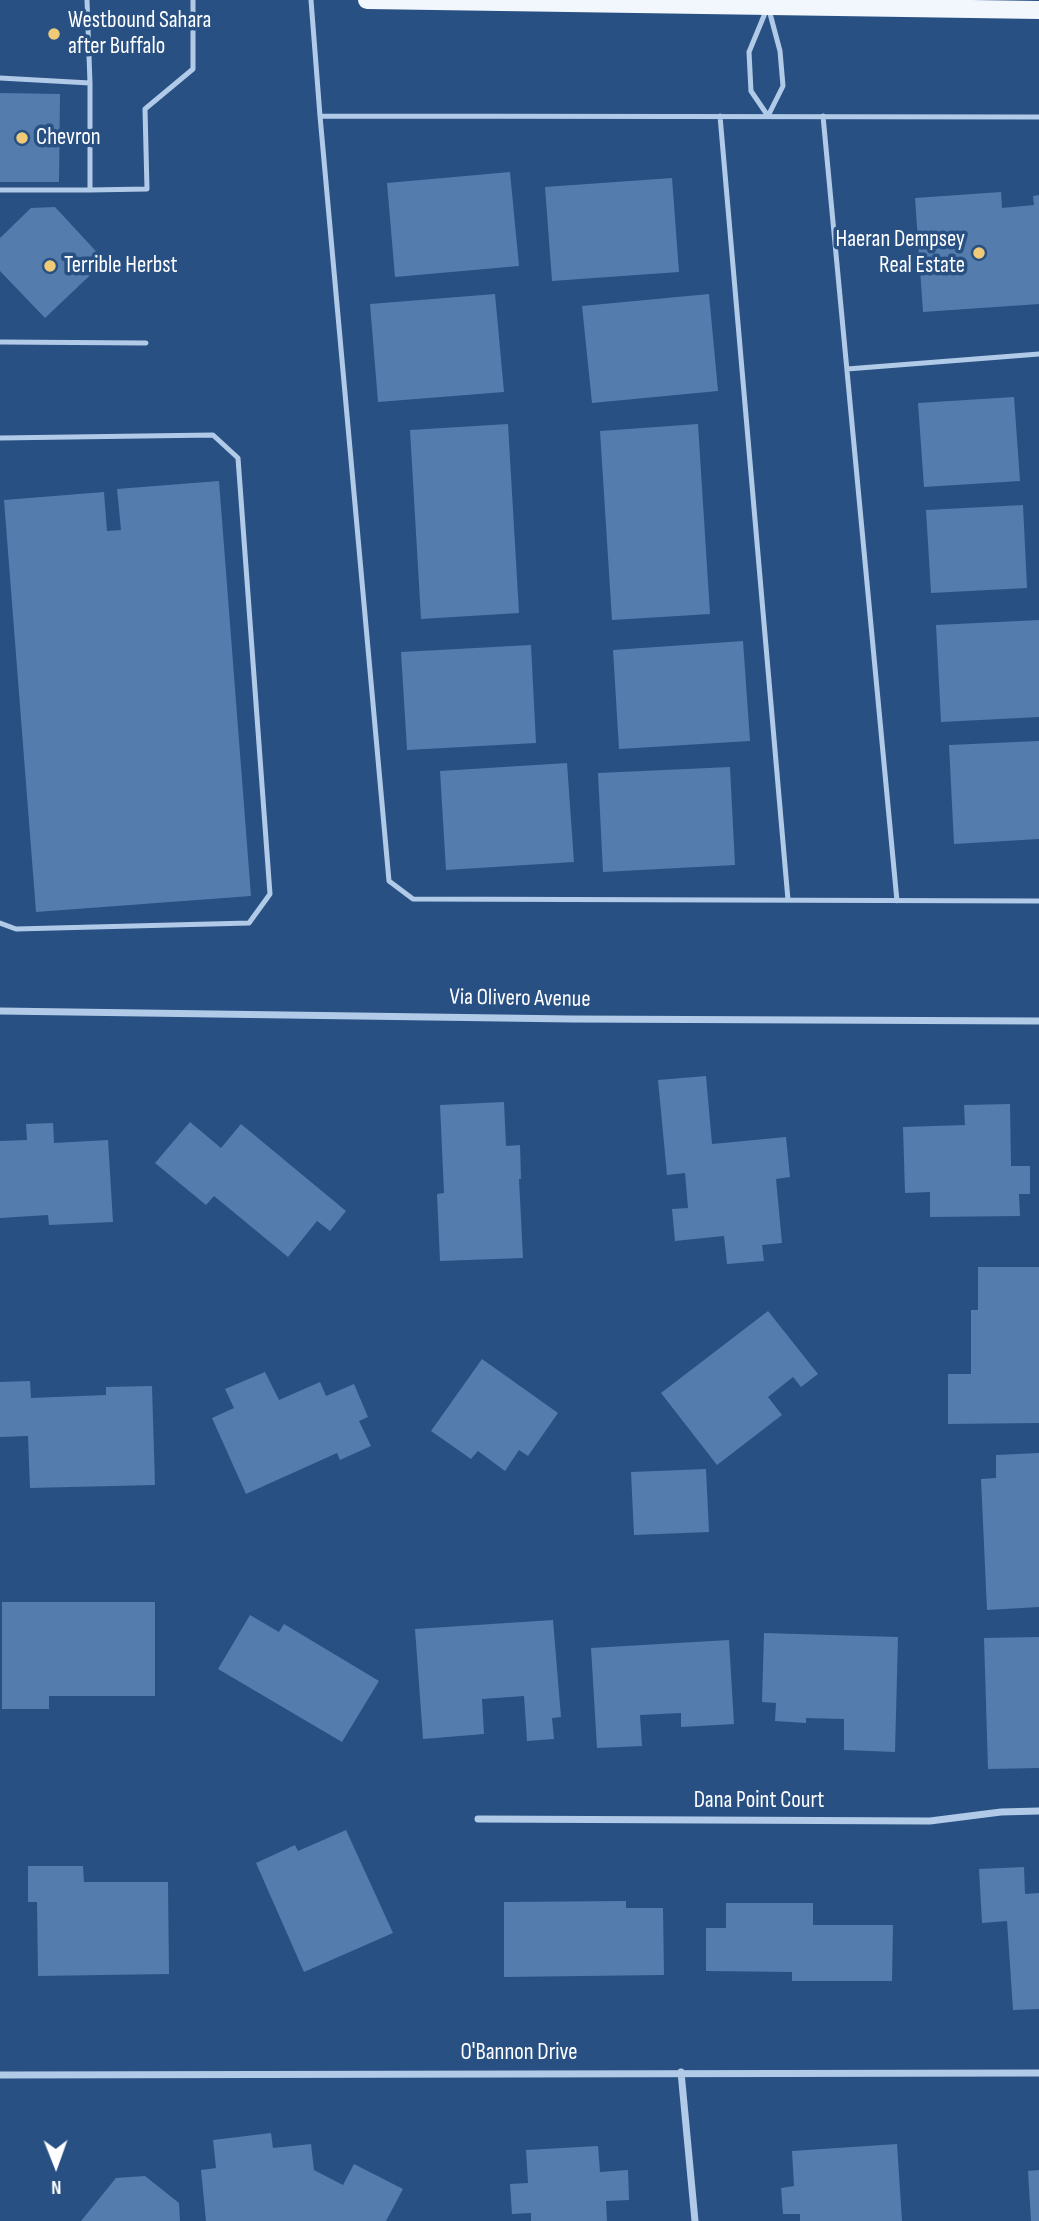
<!DOCTYPE html>
<html>
<head>
<meta charset="utf-8">
<style>
  body { margin:0 }
  #map { position:relative; width:1039px; height:2221px; overflow:hidden; background:#285083; font-family:"Sofia Sans Condensed",sans-serif }
  canvas { display:block }
  .north { position:absolute; left:21px; top:2130px; width:70px; height:70px; -webkit-text-stroke:5px #285083; paint-order:stroke; rotate:179deg; font-size:19px; font-weight:700; line-height:28px; text-align:center; color:#fff }
  .north::after { content:''; display:block; margin:auto; width:24px; height:32px; background:#fff; clip-path:polygon(50% 0,100% 100%,50% 72%,0 100%) }
</style>
</head>
<body>
<div id="map">
<canvas width="1039" height="2221"></canvas>
<div class="north">N</div>
</div>
<script>
const c = document.querySelector('canvas').getContext('2d');
c.lineJoin = 'round';
function fill(path, color) {
  c.fillStyle = color;
  c.fill(path, 'evenodd');
}
function toPath(rows) {
  const path = new Path2D();
  for (const r of rows) {
    path.moveTo(r[0], r[1]);
    for (let i = 2; i < r.length; i += 2) path.lineTo(r[i], r[i + 1]);
  }
  return path;
}
function stroke(path, color, width, dash) {
  c.strokeStyle = color;
  c.lineWidth = width;
  c.lineCap = dash ? 'butt' : 'round';
  c.setLineDash(dash || []);
  c.stroke(path);
}
function write(font, color, halo, rows, align = 'center') {
  c.font = font + ' "Sofia Sans Condensed",sans-serif';
  c.lineWidth = 7;
  c.setLineDash([]);
  c.textBaseline = 'middle';
  c.strokeStyle = halo;
  c.fillStyle = color;
  for (const [text, x, y, turn = 0] of rows) {
    c.save();
    c.translate(x, y);
    c.rotate((+turn || 0) * Math.PI / 180);
    c.textAlign = isNaN(turn) ? turn : align;
    if (halo) c.strokeText(text, 0, 0);
    c.fillText(text, 0, 0);
    c.restore();
  }
}
fill(toPath([
  [0,93,60,94,59,182,0,182],
  [510,172,519,266,395,277,387,183],
  [672,178,679,272,552,281,545,187],
  [1001,192,1002,208,1034,205,1033,196,1039,195,1039,304,923,312,915,198],
  [55,207,105,261,45,318,0,271,0,238,31,208],
  [495,294,504,392,378,402,370,304],
  [709,294,718,391,592,403,582,306],
  [1014,397,1020,481,924,487,918,403],
  [508,424,519,613,421,619,410,430],
  [698,424,710,614,612,620,600,431],
  [219,481,251,896,36,912,4,500,104,492,107,531,121,530,117,489],
  [1023,505,1027,588,931,593,926,510],
  [1039,620,1039,717,941,722,936,625],
  [743,641,750,741,619,749,613,650],
  [531,645,536,743,407,750,401,652],
  [1039,741,1039,839,954,844,949,745],
  [567,763,574,862,446,870,440,771],
  [730,767,735,865,603,872,598,773],
  [706,1076,712,1144,786,1137,790,1177,776,1179,782,1243,762,1245,764,1261,727,1264,724,1236,675,1241,672,1209,688,1208,685,1173,667,1175,658,1080],
  [504,1102,506,1146,520,1145,521,1179,519,1179,523,1258,440,1261,437,1194,444,1193,440,1105],
  [1010,1104,1011,1166,1030,1166,1030,1194,1019,1194,1020,1216,930,1217,930,1192,905,1193,903,1127,965,1125,964,1105],
  [190,1122,221,1148,241,1124,346,1211,330,1231,317,1221,288,1257,214,1196,206,1205,155,1163],
  [53,1123,54,1143,108,1140,113,1222,49,1225,48,1215,0,1218,0,1141,27,1140,26,1124],
  [978,1267,1039,1267,1039,1423,948,1424,948,1374,971,1374,971,1310,978,1310],
  [768,1311,818,1374,801,1387,793,1377,768,1397,782,1415,717,1465,661,1393],
  [482,1359,558,1413,528,1456,519,1450,505,1471,478,1451,471,1459,431,1431],
  [265,1372,279,1400,320,1382,326,1396,354,1384,368,1417,359,1421,371,1446,340,1460,337,1453,246,1494,212,1418,234,1408,225,1389],
  [30,1381,31,1398,106,1395,106,1387,152,1386,155,1485,30,1488,28,1436,0,1437,0,1382],
  [1039,1453,1039,1607,987,1610,981,1479,996,1478,996,1455],
  [706,1469,709,1532,634,1535,631,1472],
  [2,1602,155,1602,155,1696,49,1696,49,1709,2,1709],
  [250,1615,279,1632,284,1624,379,1681,342,1742,218,1669],
  [553,1620,561,1717,552,1718,554,1739,527,1741,524,1696,482,1699,484,1734,423,1739,415,1629],
  [764,1633,898,1637,895,1752,844,1750,844,1719,806,1718,806,1723,775,1721,776,1703,762,1702],
  [1039,1637,1039,1768,988,1769,984,1638],
  [729,1640,734,1724,681,1727,681,1713,640,1715,642,1746,597,1748,591,1648],
  [346,1830,393,1933,304,1972,256,1863,295,1845,298,1851],
  [28,1866,83,1866,84,1882,168,1882,169,1974,38,1976,37,1902,28,1902],
  [1024,1867,1025,1894,1039,1893,1039,2009,1013,2010,1007,1921,982,1923,979,1869],
  [626,1901,626,1908,663,1908,664,1975,504,1977,504,1902],
  [726,1903,813,1903,813,1925,893,1925,892,1981,792,1981,792,1972,706,1971,706,1928,726,1928],
  [271,2133,273,2148,311,2144,314,2170,343,2185,354,2164,403,2189,386,2221,206,2221,201,2170,216,2168,213,2140],
  [897,2144,902,2221,800,2221,800,2214,783,2214,781,2188,794,2186,792,2151],
  [598,2146,600,2172,628,2170,629,2200,606,2201,607,2221,531,2221,531,2213,512,2214,510,2184,528,2183,526,2150],
  [1039,2170,1039,2221,1031,2221,1028,2171],
  [145,2176,179,2203,180,2221,81,2221,116,2178]
]), '#547cac');
stroke(toPath([
  [87,0,90,83,90,190,147,189,145,109,193,69,193,0],
  [311,0,320,116,389,881,413,899,1039,901],
  [768,6,780,51,783,86,768,116,751,91,749,52,768,6],
  [0,78,90,83],
  [320,116,1039,117],
  [720,116,788,900],
  [823,116,897,901],
  [0,190,90,190],
  [0,342,146,343],
  [847,369,1039,354],
  [0,438,213,435,238,458,270,894,249,923,16,929,0,923]
]), '#b1cae7', 5);
stroke(toPath([
  [0,1011,572,1019,1039,1021],
  [478,1819,930,1821,1001,1812,1039,1811],
  [681,2072,695,2221],
  [0,2075,1039,2073]
]), '#b1cae7', 7);
stroke(toPath([
  [367,0,1039,10]
]), '#f2f7fd', 18);
for (const [x, y, r, color] of [
  [54,34,7,"#efcb77"],
  [22,138,7,"#efcb77"],
  [979,253,7,"#efcb77"],
  [50,266,7,"#efcb77"]
]) {
  const dot = new Path2D();
  dot.arc(x, y, r, 0, 2 * Math.PI);
  c.fillStyle = color;
  c.fill(dot);
  stroke(dot, '#285083', 2.5);
}
write('23px', '#fff', '#285083', [
  ["Westbound Sahara",68,21],
  ["after Buffalo",68,47],
  ["Chevron",36,138],
  ["Haeran Dempsey",965,240,"right"],
  ["Real Estate",965,266,"right"],
  ["Terrible Herbst",64,266]
], 'left');
write('23px', '#fff', '#285083', [
  ["Via Olivero Avenue",520,999,1],
  ["Dana Point Court",759,1801],
  ["O'Bannon Drive",519,2053]
]);
</script>
</body>
</html>
